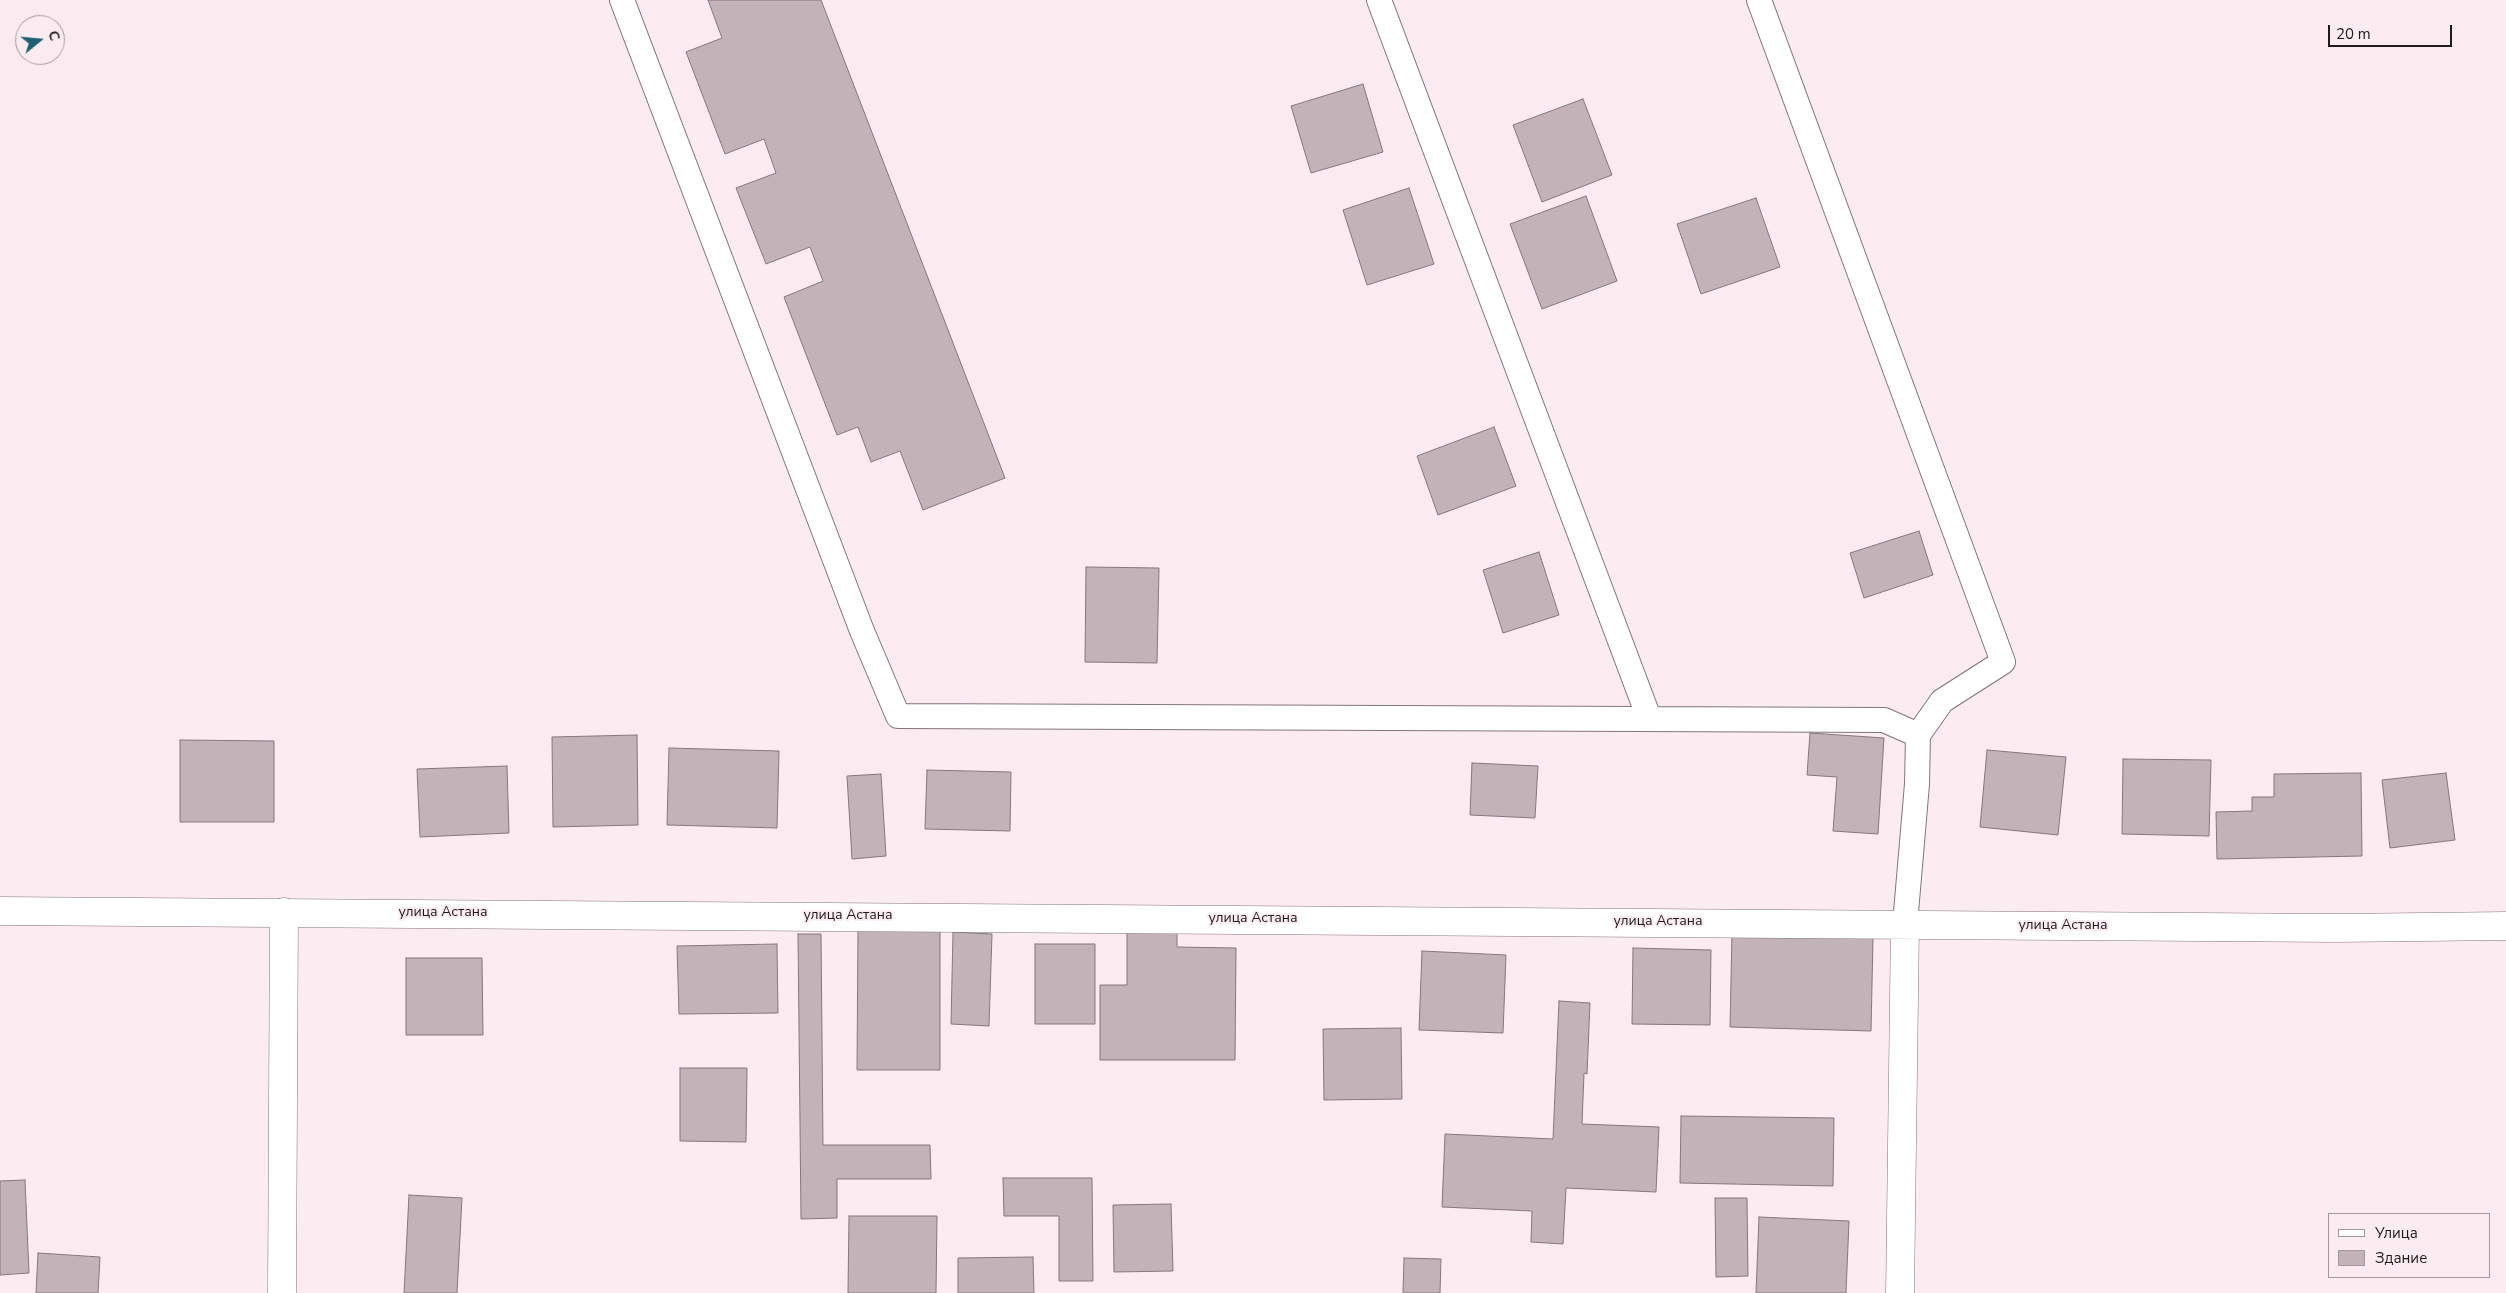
<!DOCTYPE html>
<html>
<head>
<meta charset="utf-8">
<style>
  body { margin:0 }
  #map { position:relative; width:2506px; height:1293px; overflow:hidden; background:#fbecf2; font-family:"Nunito Sans",sans-serif }
  canvas { display:block }
  .legend { position:absolute; left:2328px; top:1213px; width:162px; height:65px; box-sizing:border-box; background:#fbecf2; border:1px solid #a3989d; margin:0; padding:6px 9px; list-style:none; font-size:15px; color:#201a1d }
  .legend li { display:flex; align-items:center; gap:10px; height:25px }
  .legend b { width:25px; border:1px solid #a3989d }
  .north { position:absolute; left:15px; top:15px; width:50px; height:50px; box-sizing:border-box; background:#fbecf2; border:1px solid #a3989d; border-radius:50%; rotate:73deg; font-size:14px; font-weight:700; line-height:20px; text-align:center; color:#201a1d }
  .north::after { content:''; display:block; margin:auto; width:18px; height:22px; background:#1d5f73; clip-path:polygon(50% 0,100% 100%,50% 72%,0 100%) }
  .scale { position:absolute; left:2328px; top:25px; width:124px; height:22px; box-sizing:border-box; border:2px solid #201a1d; border-top:0; padding-left:6px; font-size:15px; line-height:18px; white-space:nowrap; color:#201a1d; -webkit-text-stroke:4px #fbecf2; paint-order:stroke }
</style>
</head>
<body>
<div id="map">
<canvas width="2506" height="1293"></canvas>
<ul class="legend">
<li><b style="height:6px;background:#fff"></b>Улица</li>
<li><b style="height:14px;background:#c2b3b9"></b>Здание</li>
</ul>
<div class="north">С</div>
<div class="scale">20 m</div>
</div>
<script>
const c = document.querySelector('canvas').getContext('2d');
c.lineJoin = 'round';
function fill(path, color) {
  c.fillStyle = color;
  c.fill(path, 'evenodd');
}
function toPath(rows) {
  const path = new Path2D();
  for (const r of rows) {
    path.moveTo(r[0], r[1]);
    for (let i = 2; i < r.length; i += 2) path.lineTo(r[i], r[i + 1]);
  }
  return path;
}
function stroke(path, color, width, dash) {
  c.strokeStyle = color;
  c.lineWidth = width;
  c.lineCap = dash ? 'butt' : 'round';
  c.setLineDash(dash || []);
  c.stroke(path);
}
function write(font, color, halo, rows, align = 'center') {
  c.font = font + ' "Nunito Sans",sans-serif';
  c.lineWidth = 4;
  c.setLineDash([]);
  c.textBaseline = 'middle';
  c.strokeStyle = halo;
  c.fillStyle = color;
  for (const [text, x, y, turn = 0] of rows) {
    c.save();
    c.translate(x, y);
    c.rotate((+turn || 0) * Math.PI / 180);
    c.textAlign = isNaN(turn) ? turn : align;
    if (halo) c.strokeText(text, 0, 0);
    c.fillText(text, 0, 0);
    c.restore();
  }
}
const building = toPath([
  [708,0,821,0,1005,478,923,510,900,451,871,462,858,427,837,435,784,297,823,281,810,247,766,264,736,188,776,173,764,139,725,154,686,52,722,38,708,0],
  [1363,84,1383,152,1311,173,1291,106,1363,84],
  [1583,99,1612,175,1542,202,1513,125,1583,99],
  [1409,188,1434,264,1367,285,1343,210,1409,188],
  [1586,196,1617,281,1542,309,1510,224,1586,196],
  [1756,198,1780,267,1701,294,1677,224,1756,198],
  [1494,427,1516,486,1438,515,1417,456,1494,427],
  [1919,531,1933,575,1864,598,1850,553,1919,531],
  [1539,552,1559,615,1503,633,1483,570,1539,552],
  [1086,567,1159,568,1157,663,1085,662,1086,567],
  [1810,733,1884,738,1878,834,1833,831,1837,777,1807,775,1810,733],
  [637,735,638,825,553,827,552,737,637,735],
  [180,740,274,741,274,822,180,822,180,740],
  [669,748,779,751,777,828,667,825,669,748],
  [1987,750,2066,757,2058,835,1980,827,1987,750],
  [2123,759,2211,760,2209,836,2122,834,2123,759],
  [1472,763,1538,766,1535,818,1470,815,1472,763],
  [507,766,509,833,420,837,417,769,507,766],
  [927,770,1011,772,1010,831,925,829,927,770],
  [2361,773,2362,856,2217,859,2216,812,2252,811,2252,797,2274,797,2274,774,2361,773],
  [2446,773,2455,840,2390,848,2382,780,2446,773],
  [881,774,886,856,852,859,847,776,881,774],
  [858,928,940,929,940,1070,857,1070,858,928],
  [1127,931,1177,931,1177,947,1236,948,1235,1060,1100,1060,1100,985,1127,985,1127,931],
  [953,932,992,934,989,1026,951,1024,953,932],
  [798,934,821,934,823,1145,930,1145,931,1179,837,1179,837,1218,801,1219,798,934],
  [1732,934,1873,938,1871,1031,1730,1027,1732,934],
  [777,944,778,1013,679,1014,677,946,777,944],
  [1035,944,1095,944,1095,1024,1035,1024,1035,944],
  [1633,948,1711,950,1710,1025,1632,1024,1633,948],
  [1422,951,1506,955,1503,1033,1419,1030,1422,951],
  [406,958,482,958,483,1035,406,1035,406,958],
  [1559,1001,1590,1003,1587,1074,1584,1073,1582,1124,1659,1127,1656,1192,1566,1188,1563,1244,1531,1242,1532,1211,1442,1207,1445,1134,1553,1139,1559,1001],
  [1401,1028,1402,1099,1324,1100,1323,1029,1401,1028],
  [680,1068,747,1068,746,1142,680,1141,680,1068],
  [1681,1116,1834,1118,1833,1186,1680,1183,1681,1116],
  [1003,1178,1092,1178,1093,1281,1059,1281,1059,1216,1004,1216,1003,1178],
  [25,1180,29,1273,0,1275,0,1181,25,1180],
  [409,1195,462,1198,457,1293,404,1293,409,1195],
  [1715,1198,1747,1198,1748,1276,1716,1277,1715,1198],
  [1171,1204,1173,1271,1114,1272,1113,1205,1171,1204],
  [849,1216,937,1216,936,1293,848,1293,849,1216],
  [1759,1217,1849,1221,1846,1293,1756,1293,1759,1217],
  [38,1253,100,1257,98,1293,36,1293,38,1253],
  [1033,1257,1034,1293,958,1293,958,1258,1033,1257],
  [1404,1258,1441,1259,1440,1293,1403,1293,1404,1258]
]);
fill(building, '#c2b3b9');
stroke(building, '#85777d', 1);
const service = toPath([
  [622,0,862,631,898,716,1884,720,1918,735,1917,784,1905,924],
  [1379,0,1649,718],
  [1759,0,2003,662,1942,701,1918,735]
]);
const minor = toPath([
  [0,911,2337,928,2506,926],
  [282,1293,284,912],
  [1900,1293,1905,924]
]);
stroke(service, '#82757a', 26);
stroke(minor, '#82757a', 29);
stroke(service, '#fff', 24);
stroke(minor, '#fff', 28);
write('14px', '#201a1d', '#fbecf2', [
  ["улица Астана",443,913],
  ["улица Астана",848,916],
  ["улица Астана",1253,919],
  ["улица Астана",1658,922],
  ["улица Астана",2063,926]
]);
</script>
</body>
</html>
